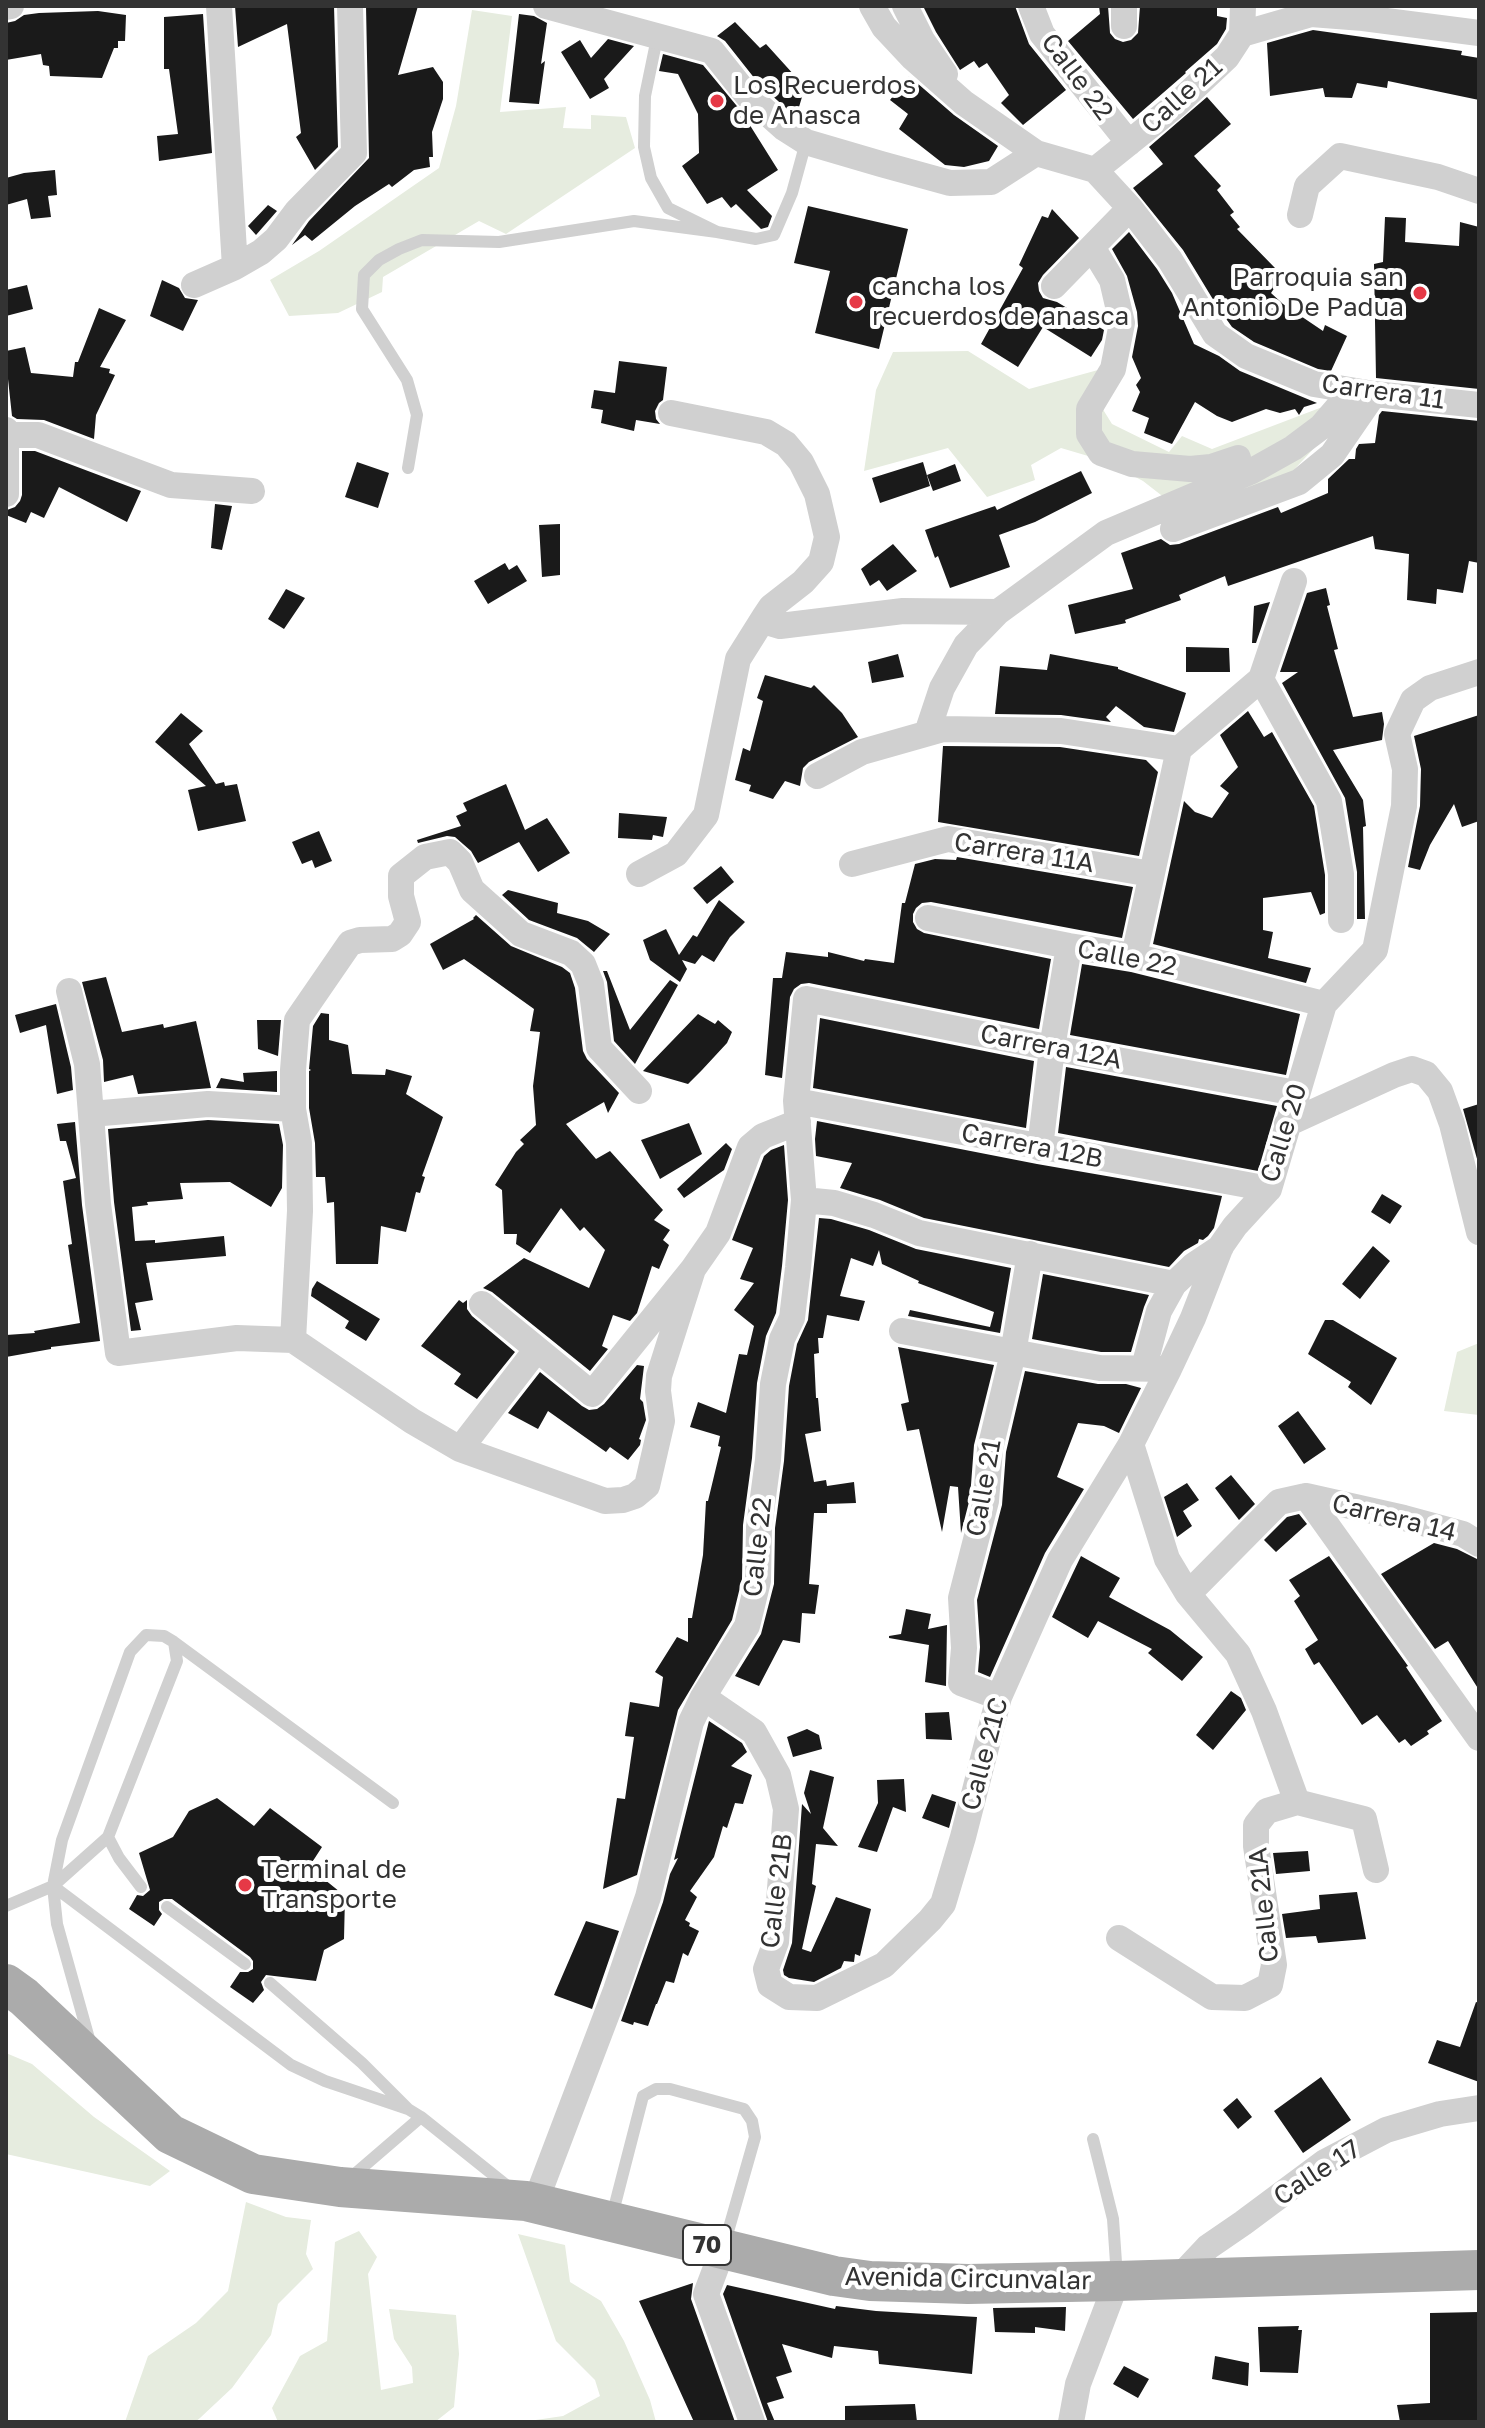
<!DOCTYPE html>
<html>
<head>
<meta charset="utf-8">
<style>
  body { margin:0 }
  #map { position:relative; width:1485px; height:2428px; overflow:hidden; background:#fff; font-family:"Golos Text",sans-serif }
  canvas { display:block }
  .frame { position:absolute; inset:0; border:8px solid #333; pointer-events:none }
</style>
</head>
<body>
<div id="map">
<canvas width="1485" height="2428"></canvas>
<div class="frame"></div>
</div>
<script>
const c = document.querySelector('canvas').getContext('2d');
c.lineJoin = 'round';
function fill(path, color) {
  c.fillStyle = color;
  c.fill(path, 'evenodd');
}
function toPath(rows) {
  const path = new Path2D();
  for (const r of rows) {
    path.moveTo(r[0], r[1]);
    for (let i = 2; i < r.length; i += 2) path.lineTo(r[i], r[i + 1]);
  }
  return path;
}
function stroke(path, color, width, dash) {
  c.strokeStyle = color;
  c.lineWidth = width;
  c.lineCap = dash ? 'butt' : 'round';
  c.setLineDash(dash || []);
  c.stroke(path);
}
function write(font, color, halo, rows, align = 'center') {
  c.font = font + ' "Golos Text",sans-serif';
  c.lineWidth = 8;
  c.setLineDash([]);
  c.textBaseline = 'middle';
  c.strokeStyle = halo;
  c.fillStyle = color;
  for (const [text, x, y, turn = 0] of rows) {
    c.save();
    c.translate(x, y);
    c.rotate((+turn || 0) * Math.PI / 180);
    c.textAlign = isNaN(turn) ? turn : align;
    if (halo) c.strokeText(text, 0, 0);
    c.fillText(text, 0, 0);
    c.restore();
  }
}
fill(toPath([
  [472,10,512,16,500,112,566,107,563,128,591,129,591,115,626,117,635,148,506,234,479,221,383,277,382,292,338,313,289,316,270,280,319,251,439,168,456,106],
  [968,351,1029,389,1098,370,1099,403,1112,424,1169,452,1182,436,1212,449,1325,406,1318,444,1289,475,1179,509,1143,481,1105,461,1061,448,1031,465,1035,480,987,497,948,448,864,471,876,390,893,352],
  [1479,1343,1479,1415,1444,1411,1457,1352],
  [6,2053,32,2064,94,2117,170,2171,150,2186,6,2154],
  [246,2202,286,2217,311,2220,306,2254,313,2269,278,2304,271,2335,232,2388,200,2418,195,2422,125,2422,148,2356,196,2323,228,2291],
  [359,2231,377,2257,368,2274,381,2390,413,2383,412,2367,394,2339,389,2309,456,2315,459,2354,454,2407,435,2422,278,2422,272,2408,300,2356,327,2341,335,2242],
  [518,2234,565,2245,570,2282,601,2301,624,2341,650,2400,656,2422,522,2422,563,2416,600,2396,595,2380,556,2341]
]), '#e6ecdf');
fill(toPath([
  [235,6,334,6,338,147,315,170,296,137,301,133,287,24,238,47],
  [366,6,418,6,398,75,433,67,443,82,443,99,432,132,433,157,429,157,430,167,414,170,392,187,389,184,355,206,312,241,305,235,292,245,309,221,369,158],
  [923,6,1015,6,1029,44,1066,90,1023,125,1001,103,1009,95,987,63,979,68,974,61,960,70,936,32],
  [1099,6,1108,6,1110,33,1115,39,1123,42,1131,40,1138,33,1140,6,1217,6,1217,16,1227,18,1226,29,1217,44,1185,72,1186,73,1133,119,1068,41,1100,14],
  [98,11,126,15,125,41,118,41,118,48,114,48,102,78,50,76,49,66,43,65,41,54,6,60,6,23,15,21,24,15,39,13],
  [203,14,212,153,159,161,157,136,178,134,169,69,164,69,164,17],
  [519,14,534,16,547,23,541,64,545,61,539,104,509,102],
  [735,22,760,48,766,44,805,87,796,117,759,84,725,41,717,36],
  [1313,30,1462,51,1461,55,1479,58,1479,100,1388,81,1387,88,1357,83,1352,98,1325,97,1323,88,1270,96,1267,43],
  [608,39,634,46,604,79,609,88,590,99,561,52,580,40,591,58],
  [663,54,703,65,741,111,778,170,747,190,772,216,768,227,761,229,736,204,731,208,722,197,707,204,682,166,699,153,698,114,678,74,659,71],
  [909,76,954,115,998,146,989,161,964,167,945,165,899,129,908,114,890,100],
  [1207,97,1231,124,1194,156,1221,186,1217,190,1234,212,1230,215,1240,227,1237,229,1275,268,1270,273,1279,281,1271,293,1283,304,1323,331,1325,325,1347,336,1331,371,1318,369,1254,342,1232,327,1217,306,1183,250,1133,188,1163,164,1149,147],
  [55,170,57,195,48,196,51,217,31,219,27,199,6,205,6,178,24,173],
  [268,205,277,211,256,235,248,226],
  [808,206,908,229,879,349,815,333,830,271,794,263],
  [1052,209,1079,238,1043,275,1038,283,1039,291,1043,298,1057,302,1104,330,1102,340,1091,357,1043,327,1018,367,981,344,1023,268,1019,265,1042,216,1048,218],
  [1385,217,1406,218,1405,242,1459,246,1460,222,1479,227,1479,389,1376,378,1374,264,1383,262],
  [1129,232,1157,269,1172,293,1194,344,1219,356,1240,371,1317,403,1304,407,1299,415,1295,409,1280,413,1266,409,1232,422,1217,416,1195,402,1172,444,1144,433,1149,418,1132,411,1140,392,1136,385,1141,378,1132,357,1138,326,1137,312,1127,276,1112,249],
  [162,280,179,288,185,298,198,300,183,331,150,316],
  [27,285,33,309,6,316,6,290],
  [99,308,126,320,100,367,110,369,109,373,115,375,96,415,94,439,44,420,17,419,12,416,8,379,6,380,6,351,25,347,31,373,73,377,75,362,78,362],
  [619,361,667,367,663,400,659,403,655,411,656,419,660,424,636,420,634,431,601,423,603,410,591,408,594,390,615,393],
  [1382,411,1479,421,1479,563,1469,561,1463,593,1437,589,1436,604,1407,600,1409,554,1375,549,1373,536,1228,586,1225,576,1179,595,1181,600,1125,620,1126,623,1075,634,1068,605,1133,589,1121,553,1161,539,1170,545,1179,544,1278,507,1281,513,1328,493,1328,479,1349,459,1355,459,1356,449,1359,444,1375,443,1379,415],
  [22,451,35,451,141,491,127,522,59,487,44,518,31,512,26,523,6,515,7,510,15,507,20,501,22,495],
  [357,462,389,473,378,508,345,497],
  [923,462,930,486,880,503,872,478],
  [955,464,961,481,933,491,927,475],
  [1081,471,1092,493,1035,522,999,535,1010,567,950,588,938,556,935,558,925,530,995,506,997,510],
  [215,504,232,506,222,550,211,548],
  [560,524,560,575,542,577,539,525],
  [893,544,917,571,887,591,879,580,870,586,861,569],
  [505,563,509,570,517,565,527,581,488,604,474,581],
  [1326,588,1330,605,1327,606,1338,649,1334,650,1353,717,1382,712,1384,724,1382,740,1333,750,1363,800,1366,826,1363,827,1365,919,1357,919,1357,872,1345,798,1282,683,1298,672,1280,672,1307,593],
  [286,589,305,598,284,629,268,619],
  [1270,602,1256,643,1252,643,1254,606],
  [1186,647,1229,648,1230,672,1186,672],
  [898,654,904,677,872,683,868,662],
  [1050,654,1118,667,1118,669,1186,693,1174,732,1144,727,1116,706,1106,717,1111,722,1061,715,995,714,1000,666,1047,670],
  [765,675,811,688,814,685,842,713,858,737,809,762,803,768,800,786,785,781,773,799,749,791,751,785,735,780,743,748,750,751,763,701,757,698],
  [1248,711,1264,737,1272,732,1314,806,1325,875,1325,913,1320,915,1311,892,1263,898,1263,930,1273,932,1268,958,1311,968,1306,983,1153,944,1184,801,1195,812,1212,818,1229,793,1220,786,1238,767,1220,735],
  [181,713,203,731,189,744,216,784,224,782,225,786,237,784,246,821,198,831,188,790,206,786,155,742],
  [1479,715,1479,821,1462,827,1454,804,1430,845,1420,870,1408,867,1420,806,1421,769,1414,736],
  [943,746,1060,747,1146,760,1158,772,1139,856,938,822],
  [506,784,525,830,547,818,570,853,538,872,519,842,478,863,471,851,455,837,447,836,418,843,417,840,461,826,456,816,467,811,463,803],
  [619,813,667,817,663,837,653,835,652,840,618,838],
  [319,831,332,861,315,868,312,860,302,864,292,842],
  [957,857,1133,887,1122,938,931,902,922,903,916,908,913,914,913,922,917,929,924,933,1051,959,1039,1029,809,983,801,984,794,989,790,997,782,1078,765,1075,773,978,782,978,786,952,828,957,828,952,864,961,865,959,894,963,902,903,905,903,915,864,935,859,956,860],
  [721,866,734,882,707,904,693,888],
  [508,890,558,903,557,913,588,921,610,934,594,952,577,938,529,920,502,895],
  [719,900,745,922,730,937,714,962,702,955,695,964,682,960,687,969,680,982,650,960,643,940,666,929,679,955,693,935,697,937],
  [476,915,511,946,562,967,570,973,575,988,583,1051,587,1059,619,1093,608,1113,604,1102,566,1124,596,1159,610,1151,663,1210,654,1220,670,1230,663,1240,669,1245,659,1269,652,1266,637,1313,630,1321,613,1315,602,1346,608,1349,590,1371,492,1292,483,1288,524,1258,589,1288,605,1250,584,1227,580,1231,561,1208,530,1253,516,1244,517,1234,504,1234,502,1190,495,1185,516,1152,524,1144,520,1140,536,1125,533,1086,540,1032,530,1031,534,1009,464,959,443,970,430,944,474,919,473,918],
  [1082,964,1131,972,1300,1014,1286,1075,1070,1035],
  [603,971,607,971,630,1030,670,980,678,985,635,1064,614,1041,607,982],
  [106,977,122,1032,163,1024,164,1028,196,1021,211,1088,138,1094,133,1075,104,1082,103,1060,82,982],
  [56,1004,71,1067,73,1090,57,1094,46,1025,20,1033,15,1015],
  [321,1013,329,1014,329,1040,348,1045,352,1074,385,1075,386,1069,412,1076,406,1094,443,1117,422,1176,425,1177,420,1193,416,1192,406,1232,381,1226,378,1264,336,1264,334,1202,327,1203,325,1177,316,1177,315,1143,309,1108,309,1071,311,1070,309,1069,313,1026],
  [698,1014,715,1024,718,1020,732,1032,727,1043,702,1070,688,1084,643,1071],
  [820,1018,1034,1061,1026,1128,813,1088],
  [257,1020,281,1020,278,1056,258,1049],
  [1066,1067,1277,1106,1258,1171,1058,1133],
  [277,1071,277,1092,216,1088,221,1078,244,1082,243,1073],
  [1479,1104,1479,1166,1463,1109],
  [208,1120,279,1124,283,1145,282,1188,271,1207,230,1182,180,1183,183,1199,147,1202,148,1205,132,1207,135,1241,155,1240,155,1243,224,1236,226,1256,146,1263,153,1300,135,1303,141,1330,131,1331,114,1202,108,1129],
  [817,1121,1037,1164,1222,1196,1214,1228,1208,1236,1203,1240,1199,1239,1198,1243,1184,1251,1169,1267,924,1218,880,1200,840,1188,852,1163,816,1156,815,1139],
  [75,1122,82,1205,100,1341,51,1347,51,1349,6,1357,6,1335,35,1333,34,1331,80,1323,68,1245,72,1244,63,1181,76,1178,66,1141,60,1141,57,1124],
  [689,1123,702,1154,660,1179,641,1140],
  [726,1143,732,1149,724,1170,684,1198,677,1189],
  [784,1145,788,1200,782,1266,776,1313,766,1336,757,1383,752,1458,743,1525,742,1579,732,1620,678,1710,637,1875,603,1889,617,1798,625,1799,634,1737,625,1736,630,1702,659,1707,663,1677,655,1672,677,1637,688,1642,688,1618,692,1618,703,1555,706,1501,708,1501,721,1447,718,1446,720,1436,690,1427,698,1402,726,1413,739,1354,747,1355,754,1326,734,1310,754,1283,740,1279,753,1248,732,1240,764,1156,771,1150],
  [1382,1194,1402,1206,1390,1224,1371,1212],
  [819,1218,831,1219,869,1230,916,1249,1011,1268,1000,1333,908,1316,910,1310,990,1327,994,1312,918,1283,919,1281,882,1264,879,1250,873,1266,851,1258,840,1296,865,1301,859,1321,827,1315,823,1338,818,1338,819,1353,814,1354,816,1398,818,1398,821,1431,805,1434,814,1482,826,1480,827,1486,854,1482,856,1503,827,1504,827,1513,814,1513,809,1584,819,1585,815,1614,802,1613,800,1643,783,1640,759,1686,735,1676,761,1634,774,1584,775,1528,784,1461,789,1386,797,1344,808,1320],
  [1373,1246,1390,1261,1360,1299,1342,1284],
  [1043,1274,1149,1295,1144,1307,1131,1352,1101,1352,1032,1339],
  [317,1281,380,1319,366,1341,345,1328,349,1321,311,1296,312,1289],
  [459,1300,463,1303,467,1300,467,1309,472,1316,515,1352,477,1399,454,1384,461,1374,421,1346],
  [1325,1320,1333,1320,1397,1358,1371,1405,1348,1387,1351,1382,1308,1354],
  [898,1347,994,1365,974,1445,970,1498,961,1533,958,1487,950,1486,942,1532,919,1429,907,1431,901,1404,909,1402],
  [637,1365,644,1366,640,1399,643,1402,646,1420,639,1439,641,1440,640,1445,628,1460,610,1447,606,1452,548,1411,538,1429,508,1413,540,1372,582,1406,589,1410,597,1409,604,1404],
  [1025,1371,1098,1384,1126,1384,1141,1388,1119,1433,1104,1426,1078,1423,1057,1477,1084,1489,1045,1553,990,1677,978,1672,980,1647,977,1600,1002,1505,1006,1452],
  [1298,1411,1326,1449,1304,1464,1278,1426],
  [1231,1475,1255,1504,1239,1520,1215,1488],
  [1187,1483,1199,1500,1183,1511,1192,1526,1177,1537,1164,1497],
  [1299,1514,1307,1524,1276,1552,1264,1540,1287,1517],
  [1434,1543,1457,1549,1479,1560,1479,1690,1448,1641,1435,1649,1381,1574],
  [1081,1556,1120,1578,1109,1597,1170,1630,1203,1657,1182,1681,1148,1653,1152,1649,1098,1621,1088,1638,1052,1617],
  [1329,1556,1408,1666,1406,1667,1442,1721,1427,1731,1429,1734,1411,1746,1405,1739,1399,1743,1377,1715,1362,1725,1319,1662,1314,1665,1305,1649,1318,1640,1294,1601,1300,1596,1289,1580],
  [906,1609,931,1614,928,1629,947,1625,946,1686,925,1682,929,1645,889,1638,889,1636,901,1634],
  [1231,1691,1241,1698,1246,1710,1213,1750,1196,1735],
  [949,1712,952,1740,926,1739,925,1713],
  [709,1721,742,1743,747,1752,731,1766,752,1775,743,1804,735,1803,727,1828,723,1826,714,1857,690,1891,697,1897,685,1920,690,1923,689,1926,699,1931,688,1956,683,1953,674,1983,666,1981,657,2004,656,2004,648,2026,634,2022,633,2025,621,2021,663,1902,670,1874,678,1858,674,1860],
  [807,1729,819,1735,822,1749,793,1757,787,1737],
  [810,1770,834,1777,823,1828,838,1846,816,1844,812,1884,816,1886,802,1949,811,1952,836,1897,871,1909,860,1956,855,1954,854,1962,844,1961,841,1968,814,1982,789,1978,784,1975,783,1970,792,1943,802,1804,811,1814,804,1793],
  [904,1779,906,1812,893,1807,877,1852,858,1847,878,1803,877,1780],
  [932,1794,956,1802,949,1828,922,1818],
  [217,1798,254,1826,270,1808,322,1847,309,1867,345,1896,344,1939,324,1950,316,1981,266,1975,261,1982,264,1990,253,2003,230,1987,240,1972,248,1972,253,1969,253,1961,250,1957,172,1899,164,1899,159,1902,159,1910,162,1914,154,1926,129,1909,137,1895,143,1896,150,1890,139,1853,173,1837,189,1811],
  [1308,1851,1310,1871,1276,1874,1273,1853],
  [1357,1892,1366,1939,1318,1943,1316,1936,1286,1938,1282,1914,1320,1909,1319,1895],
  [586,1921,619,1931,592,2009,554,1995],
  [1476,2002,1479,2003,1479,2082,1428,2063,1437,2040,1460,2047],
  [1321,2077,1351,2120,1303,2153,1274,2111],
  [1237,2098,1252,2117,1238,2129,1223,2110],
  [693,2283,691,2299,735,2422,694,2422,639,2301],
  [727,2285,835,2309,836,2306,876,2311,977,2317,972,2374,879,2364,878,2351,834,2346,832,2358,782,2344,792,2372,776,2377,784,2398,767,2403,775,2422,768,2422,723,2294],
  [1066,2307,1065,2331,1035,2327,1035,2333,995,2332,993,2308],
  [1479,2312,1479,2422,1400,2422,1397,2405,1430,2403,1430,2313],
  [1299,2326,1298,2330,1302,2330,1298,2373,1260,2372,1258,2327],
  [1215,2356,1249,2363,1248,2386,1212,2379],
  [1124,2366,1149,2379,1138,2398,1113,2384],
  [915,2404,917,2422,845,2422,845,2406]
]), '#1a1a1a');
stroke(toPath([
  [657,38,645,96,644,147,651,178,668,208,717,232,756,239,774,235,792,193,806,142],
  [408,468,417,415,407,380,362,309,364,275,379,260,399,249,422,240,499,242,634,221,717,232],
  [53,1886,291,2065,325,2081,408,2109],
  [141,1887,119,1858,108,1837,177,1661,174,1642],
  [6,1906,53,1886,108,1837],
  [167,1907,245,1964],
  [270,1983,362,2063,408,2109,421,2117,511,2189],
  [90,2042,57,1924,53,1886,62,1840,130,1652,146,1635,164,1636,174,1642,393,1803],
  [1093,2139,1113,2219,1117,2277],
  [349,2179,421,2117],
  [612,2216,643,2096,656,2089,670,2089,744,2109,752,2121,755,2137,725,2242]
]), '#d0d0d0', 12);
stroke(toPath([
  [219,6,235,267],
  [546,6,712,51,747,95,784,128,806,142,881,164,950,183,991,182,1036,153],
  [872,6,884,27,913,58,964,103,1036,153,1095,170],
  [905,6,922,40,945,74],
  [1031,6,1042,34,1129,143],
  [1124,6,1124,26],
  [6,7,11,6],
  [1242,34,1311,14,1363,18,1479,33],
  [1095,170,1130,208,1170,260,1215,334,1246,356,1314,384,1374,394,1479,405],
  [1095,170,1176,105,1227,57,1242,34,1243,6],
  [1300,215,1307,186,1340,156,1438,177,1479,191],
  [1092,247,1112,280,1122,323,1113,369,1089,409,1089,434,1101,453,1132,464,1190,469,1211,467,1238,458],
  [194,285,235,267,261,252,276,239,297,211,354,153,350,6],
  [1054,286,1130,208],
  [671,413,766,432,786,444,801,462,817,494,827,537,821,562,803,582,771,607,765,616,770,623,780,626,903,611,998,612,1106,533,1252,471,1293,448,1321,427,1352,391],
  [6,430,6,494],
  [7,435,38,435,171,485,252,491],
  [1173,529,1299,482,1332,455,1374,394],
  [1261,679,1329,801,1341,874,1341,920],
  [927,733,942,688,966,645,998,612],
  [817,776,862,752,943,729,1061,731,1179,749],
  [852,864,948,839,1151,874],
  [639,874,676,854,706,815,738,659,765,616],
  [928,918,1069,946,1134,956,1324,1004],
  [1134,956,1179,749,1261,679,1294,581],
  [69,991,87,1064,98,1204,118,1353,237,1338,293,1340,412,1421,460,1449,605,1501,623,1500,635,1496,647,1486,662,1421,658,1391,659,1376,693,1269],
  [796,1101,1269,1189],
  [91,1114,208,1104,293,1109],
  [1287,1124,1394,1075,1412,1069,1426,1074,1440,1091,1452,1124,1479,1232],
  [1040,1148,1052,1048,1069,946],
  [804,1200,834,1203,874,1215,919,1233,1174,1284],
  [482,1304,592,1394,693,1269,718,1233,750,1147,763,1136,798,1122],
  [902,1331,1076,1364,1100,1368,1169,1369,1193,1318,1221,1246,1235,1226,1269,1189,1324,1004,1375,950,1404,806,1405,769,1397,734,1413,700,1430,688,1479,672],
  [293,1340,300,1211,299,1143,293,1109,293,1070,297,1020,350,943,360,940,392,939,400,934,408,922,401,896,401,876,425,857,450,852,460,862,472,890,521,934,571,953,583,964,591,984,599,1048,639,1091],
  [1144,1367,1159,1311,1174,1284,1194,1265,1221,1247],
  [1131,1444,1167,1559,1188,1594,1238,1654,1264,1711,1297,1802],
  [460,1449,537,1349],
  [1306,1496,1479,1738],
  [1188,1594,1279,1502,1306,1496,1404,1518,1463,1534,1479,1544],
  [703,1697,754,1732,778,1775,786,1809,776,1942,766,1969,770,1985,789,1997,817,1998,884,1965,930,1920,943,1904,963,1837,999,1697,1060,1560,1131,1444,1169,1369],
  [999,1697,961,1683,964,1648,961,1598,986,1501,990,1449,1013,1353,1030,1254],
  [1119,1938,1212,1997,1245,1998,1270,1985,1274,1965,1256,1846,1256,1825,1267,1811,1297,1802,1364,1819,1376,1870],
  [535,2203,616,1990,648,1897,691,1722,703,1697,747,1626,758,1581,759,1527,768,1460,773,1384,782,1339,792,1318,798,1268,804,1200,796,1101,806,999,1052,1048,1296,1093],
  [723,2249,706,2294,752,2422],
  [1177,2280,1208,2247,1243,2223,1325,2162,1386,2130,1440,2114,1479,2108],
  [1071,2422,1078,2384,1117,2281]
]), '#d0d0d0', 26);
stroke(toPath([
  [6,1984,24,1997,170,2134,253,2174,340,2187,526,2201,834,2276,870,2281,968,2284,1117,2281,1479,2270]
]), '#ababab', 40);
for (const [x, y, r, color] of [
  [717,101,8,"#e63946"],
  [1420,293,8,"#e63946"],
  [856,302,8,"#e63946"],
  [245,1885,8,"#e63946"]
]) {
  const dot = new Path2D();
  dot.arc(x, y, r, 0, 2 * Math.PI);
  c.fillStyle = color;
  c.fill(dot);
  stroke(dot, '#fff', 3);
}
for (const [x, y, w] of [
  [707,2245,48]
]) {
  const box = new Path2D();
  box.roundRect(x - w / 2, y - 20, w, 40, 6);
  c.fillStyle = '#fff';
  c.fill(box);
  stroke(box, '#333', 2);
}
write('bold 24px', '#333', null, [
  ["70",707,2245]
]);
write('26px', '#333', '#fff', [
  ["Calle 22",1077,77,53],
  ["Calle 21",1182,96,-42],
  ["Carrera 11",1383,392,8],
  ["Carrera 11A",1024,853,9],
  ["Calle 22",1127,958,11],
  ["Carrera 12A",1051,1047,11],
  ["Calle 20",1284,1133,-73],
  ["Carrera 12B",1032,1146,11],
  ["Calle 21",984,1488,-80],
  ["Carrera 14",1394,1518,14],
  ["Calle 22",758,1547,-84],
  ["Calle 21C",985,1754,-75],
  ["Calle 21B",777,1891,-83],
  ["Calle 21A",1264,1905,-96],
  ["Calle 17",1317,2173,-33],
  ["Avenida Circunvalar",968,2279,1]
]);
write('26px', '#333', '#fff', [
  ["Los Recuerdos",733,86],
  ["de Anasca",733,116],
  ["Parroquia san",1404,278,"right"],
  ["Antonio De Padua",1404,308,"right"],
  ["cancha los",872,287],
  ["recuerdos de anasca",872,317],
  ["Terminal de",261,1870],
  ["Transporte",261,1900]
], 'left');
</script>
</body>
</html>
